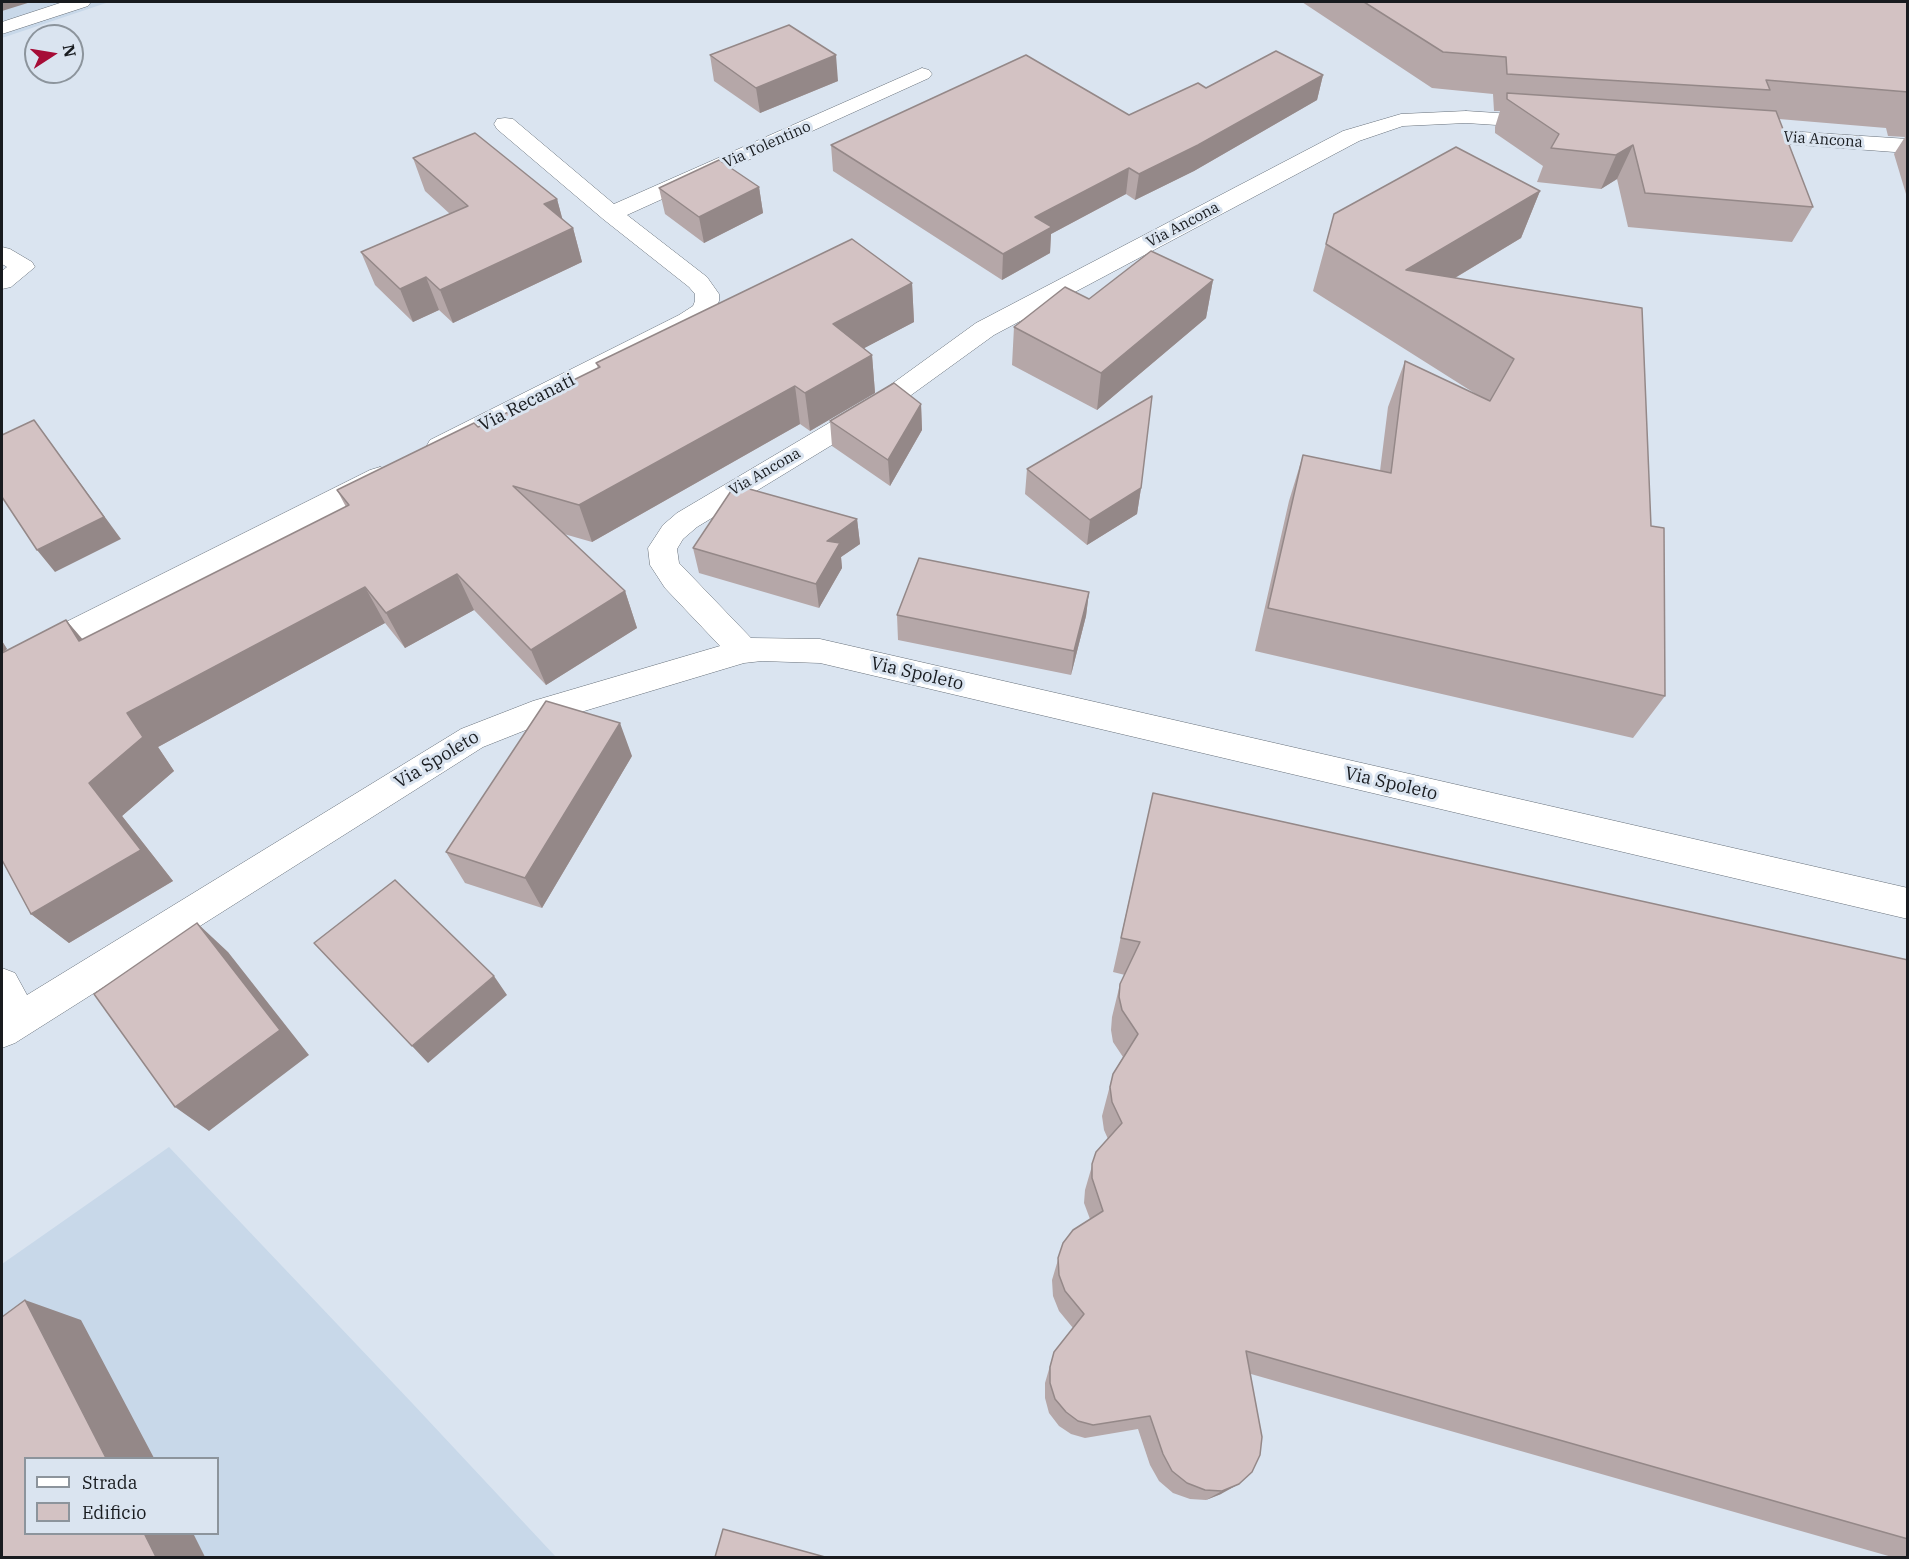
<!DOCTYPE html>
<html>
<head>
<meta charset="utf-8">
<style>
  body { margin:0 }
  #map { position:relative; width:1909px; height:1559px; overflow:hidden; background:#dae4f0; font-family:"IBM Plex Serif",serif }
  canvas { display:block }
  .frame { position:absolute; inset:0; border:3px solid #181b1f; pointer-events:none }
  .legend { position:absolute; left:24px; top:1457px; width:195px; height:78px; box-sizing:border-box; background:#dae4f0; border:2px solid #8c949c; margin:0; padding:8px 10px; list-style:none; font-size:18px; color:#181b1f }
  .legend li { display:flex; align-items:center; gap:12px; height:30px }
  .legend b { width:30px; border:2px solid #8c949c }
  .north { position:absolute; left:24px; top:24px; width:60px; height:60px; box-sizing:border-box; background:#dae4f0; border:2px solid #8c949c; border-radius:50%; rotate:78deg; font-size:16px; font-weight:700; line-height:24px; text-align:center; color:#181b1f }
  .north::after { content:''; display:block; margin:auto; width:21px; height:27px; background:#a60d37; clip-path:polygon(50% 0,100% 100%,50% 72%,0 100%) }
</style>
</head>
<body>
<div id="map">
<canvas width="1909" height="1559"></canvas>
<div class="frame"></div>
<ul class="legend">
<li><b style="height:8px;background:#fff"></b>Strada</li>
<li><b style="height:16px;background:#d3c2c3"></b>Edificio</li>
</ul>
<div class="north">N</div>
</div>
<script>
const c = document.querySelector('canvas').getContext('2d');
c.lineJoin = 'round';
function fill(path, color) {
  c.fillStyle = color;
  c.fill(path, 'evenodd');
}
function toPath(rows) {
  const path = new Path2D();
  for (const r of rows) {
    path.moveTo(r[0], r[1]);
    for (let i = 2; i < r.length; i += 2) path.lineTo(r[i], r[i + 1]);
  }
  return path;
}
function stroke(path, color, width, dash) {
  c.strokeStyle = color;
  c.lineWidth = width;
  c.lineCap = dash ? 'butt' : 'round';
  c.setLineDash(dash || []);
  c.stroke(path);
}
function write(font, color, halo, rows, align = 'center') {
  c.font = font + ' "IBM Plex Serif",serif';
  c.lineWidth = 6;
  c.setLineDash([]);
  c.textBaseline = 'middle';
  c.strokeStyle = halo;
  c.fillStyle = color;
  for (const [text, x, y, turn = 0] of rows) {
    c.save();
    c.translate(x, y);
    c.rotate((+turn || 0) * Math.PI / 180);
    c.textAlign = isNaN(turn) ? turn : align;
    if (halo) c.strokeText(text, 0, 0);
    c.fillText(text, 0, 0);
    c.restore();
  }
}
fill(toPath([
  [2,2,109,2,2,38],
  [169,1147,413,1404,556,1557,2,1557,2,1264],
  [26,1458,218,1458,218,1534,26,1534]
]), '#c8d8e9');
const minor = toPath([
  [63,2,91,2,88,6,2,34,2,22,63,2],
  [922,68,929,70,932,74,929,78,627,215,707,277,719,294,719,301,712,315,697,327,450,454,440,456,430,454,426,447,430,440,679,315,693,306,695,301,695,294,689,287,603,219,497,129,494,124,497,119,505,118,513,119,614,204,922,68],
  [1466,111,1543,116,1551,117,1554,122,1551,127,1543,128,1466,123,1403,126,1359,141,994,335,896,406,697,527,683,539,677,549,679,563,751,638,820,639,1908,888,1908,919,820,663,762,661,744,663,541,724,483,747,15,1043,2,1048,2,968,15,973,27,995,461,729,533,701,720,646,665,588,650,565,648,548,663,525,677,513,878,394,976,323,1343,131,1401,114,1466,111],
  [1741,128,1908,139,1908,153,1733,140,1730,135,1733,130,1741,128],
  [2,247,10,249,32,262,35,267,11,287,2,289,2,271,7,267,2,264,2,247],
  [380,467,390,470,394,477,390,484,13,677,2,680,2,654,370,470,380,467]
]);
stroke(minor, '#67707a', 1);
fill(minor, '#fff');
fill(toPath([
  [1302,2,1908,2,1908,194,1906,194,1894,154,1905,137,1888,136,1886,128,1779,119,1813,207,1792,242,1628,227,1617,179,1601,189,1537,182,1543,166,1495,133,1495,127,1500,111,1494,111,1493,94,1432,88],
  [710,55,838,81,760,113,714,81],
  [1323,75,1317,100,1194,171,1135,200,1126,194,1051,234,1050,253,1002,280,833,171,831,145,1129,115,1206,88],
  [413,158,557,199,562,219,573,228,582,262,453,323,439,310,413,322,375,285,361,252,450,214,425,191],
  [759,187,763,213,704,243,665,214,659,188],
  [1540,191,1521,238,1455,278,1651,526,1665,696,1633,738,1255,651,1289,501,1303,455,1380,471,1388,407,1405,361,1479,396,1313,291,1334,214],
  [852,239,912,283,914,322,864,348,872,355,875,393,810,431,800,424,592,542,564,534,625,591,637,628,546,685,474,610,405,648,385,623,158,747,174,771,122,816,173,881,69,943,31,914,2,860,2,641,7,649,2,653,66,620,82,640,346,507,337,490,474,423,478,427,598,368,596,363],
  [1213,280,1206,318,1097,410,1012,365,1014,327,1089,299],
  [921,404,922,430,890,486,832,446,830,421],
  [1027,469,1141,488,1137,514,1087,545,1025,494],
  [857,519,860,544,841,557,842,568,819,608,699,573,693,548],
  [1089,592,1086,616,1071,675,898,640,897,615],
  [632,756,542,908,465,883,446,852],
  [1153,793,1908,960,1908,1557,1892,1557,1251,1374,1221,1494,1206,1500,1190,1499,1173,1493,1159,1481,1150,1465,1138,1429,1085,1438,1071,1434,1059,1426,1049,1413,1045,1398,1045,1383,1054,1352,1073,1328,1059,1311,1053,1296,1052,1280,1063,1243,1090,1219,1084,1203,1085,1190,1096,1152,1108,1139,1104,1130,1102,1116,1113,1074,1123,1057,1113,1042,1111,1030,1112,1017,1120,984,1125,975,1113,972]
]), '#b5a7a8');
fill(toPath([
  [2,2,31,2,2,11],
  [836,55,838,81,760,113,756,88],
  [1323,75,1317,100,1194,171,1135,200,1139,174],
  [1633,145,1617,179,1601,189,1616,155],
  [1129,168,1126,194,1051,234,1050,253,1002,280,1003,254,1035,217],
  [759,187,763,213,704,243,699,217],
  [1540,191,1521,238,1418,300,1406,270],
  [557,199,566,232,573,228,582,262,453,323,440,290,544,204],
  [426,277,439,310,413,322,400,289],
  [1213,280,1206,318,1097,410,1101,373],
  [912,283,914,322,836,363,833,324],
  [872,355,875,393,810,431,805,393],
  [795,386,800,424,592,542,579,505],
  [921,404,922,430,890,486,888,460],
  [34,420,121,539,55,572,37,550],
  [1141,488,1137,514,1087,545,1090,520],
  [857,519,860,544,841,557,842,568,819,608,816,584,827,541],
  [457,574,474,610,405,648,386,613],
  [365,587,385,623,158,747,174,771,122,816,173,881,69,943,31,914,89,783,127,713],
  [625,591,637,628,546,685,531,650],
  [1089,592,1086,616,1071,675,1074,651],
  [66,620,97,656,79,641],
  [2,641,7,649,2,653,2,658],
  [620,723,632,756,542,908,525,878],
  [197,923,228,952,309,1055,209,1131,175,1107],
  [494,976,507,995,428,1063,412,1046],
  [25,1300,81,1320,154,1458,106,1458],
  [1239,1484,1221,1494,1206,1500,1222,1491],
  [144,1533,193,1533,205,1557,156,1557]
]), '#948888');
const building = toPath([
  [1364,2,1908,2,1908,92,1766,80,1770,90,1507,74,1506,57,1443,52,1364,2],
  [789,25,836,55,756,88,710,55,789,25],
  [1276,51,1323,75,1198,145,1139,174,1129,168,1035,217,1052,227,1003,254,831,145,1026,55,1129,115,1198,83,1206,88,1276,51],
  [1507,93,1776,111,1813,207,1645,193,1633,145,1616,155,1551,148,1559,134,1507,99,1507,93],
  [475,133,557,199,544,204,573,228,440,290,426,277,400,289,361,252,468,206,413,158,475,133],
  [1456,147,1540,191,1406,270,1642,308,1651,526,1664,528,1665,696,1268,608,1303,455,1391,473,1405,361,1490,401,1514,359,1326,244,1334,214,1456,147],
  [719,160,759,187,699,217,659,188,719,160],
  [852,239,912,283,833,324,872,355,805,393,795,386,579,505,513,486,625,591,531,650,457,574,386,613,365,587,127,713,143,737,89,783,141,850,31,914,2,860,2,653,66,620,79,641,349,505,337,490,474,423,478,427,600,367,596,363,852,239],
  [1151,251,1213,280,1101,373,1014,327,1065,287,1089,299,1151,251],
  [894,383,921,404,888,460,830,421,894,383],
  [1152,396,1141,488,1090,520,1027,469,1152,396],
  [34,420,104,517,37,550,2,497,2,435,34,420],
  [735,485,857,519,827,541,840,543,816,584,693,548,735,485],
  [919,558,1089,592,1074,651,897,615,919,558],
  [546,701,620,723,525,878,446,852,546,701],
  [1153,793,1908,960,1908,1539,1246,1351,1262,1437,1260,1455,1252,1472,1239,1484,1222,1491,1205,1490,1187,1483,1172,1471,1163,1454,1150,1416,1093,1425,1078,1421,1066,1412,1055,1399,1050,1383,1050,1367,1054,1352,1084,1314,1065,1291,1059,1275,1058,1258,1063,1243,1073,1230,1103,1211,1092,1178,1092,1164,1096,1152,1122,1123,1112,1102,1110,1087,1113,1074,1138,1034,1122,1010,1119,997,1120,984,1140,942,1121,938,1153,793],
  [395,880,494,976,412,1046,314,943,395,880],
  [197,923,280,1030,175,1107,94,994,197,923],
  [25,1300,106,1458,26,1458,26,1533,144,1533,156,1557,2,1557,2,1317,25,1300],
  [723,1529,825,1557,715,1557,723,1529]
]);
fill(building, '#d3c2c3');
stroke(building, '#948888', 1.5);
write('15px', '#181b1f', '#dae4f0', [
  ["Via Ancona",1823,140,4],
  ["Via Tolentino",767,145,-24],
  ["Via Ancona",1183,225,-28],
  ["Via Ancona",765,472,-30]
]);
write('18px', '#181b1f', '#dae4f0', [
  ["Via Recanati",527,403,-27],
  ["Via Spoleto",917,674,13],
  ["Via Spoleto",437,760,-31],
  ["Via Spoleto",1391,784,13]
]);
</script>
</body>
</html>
